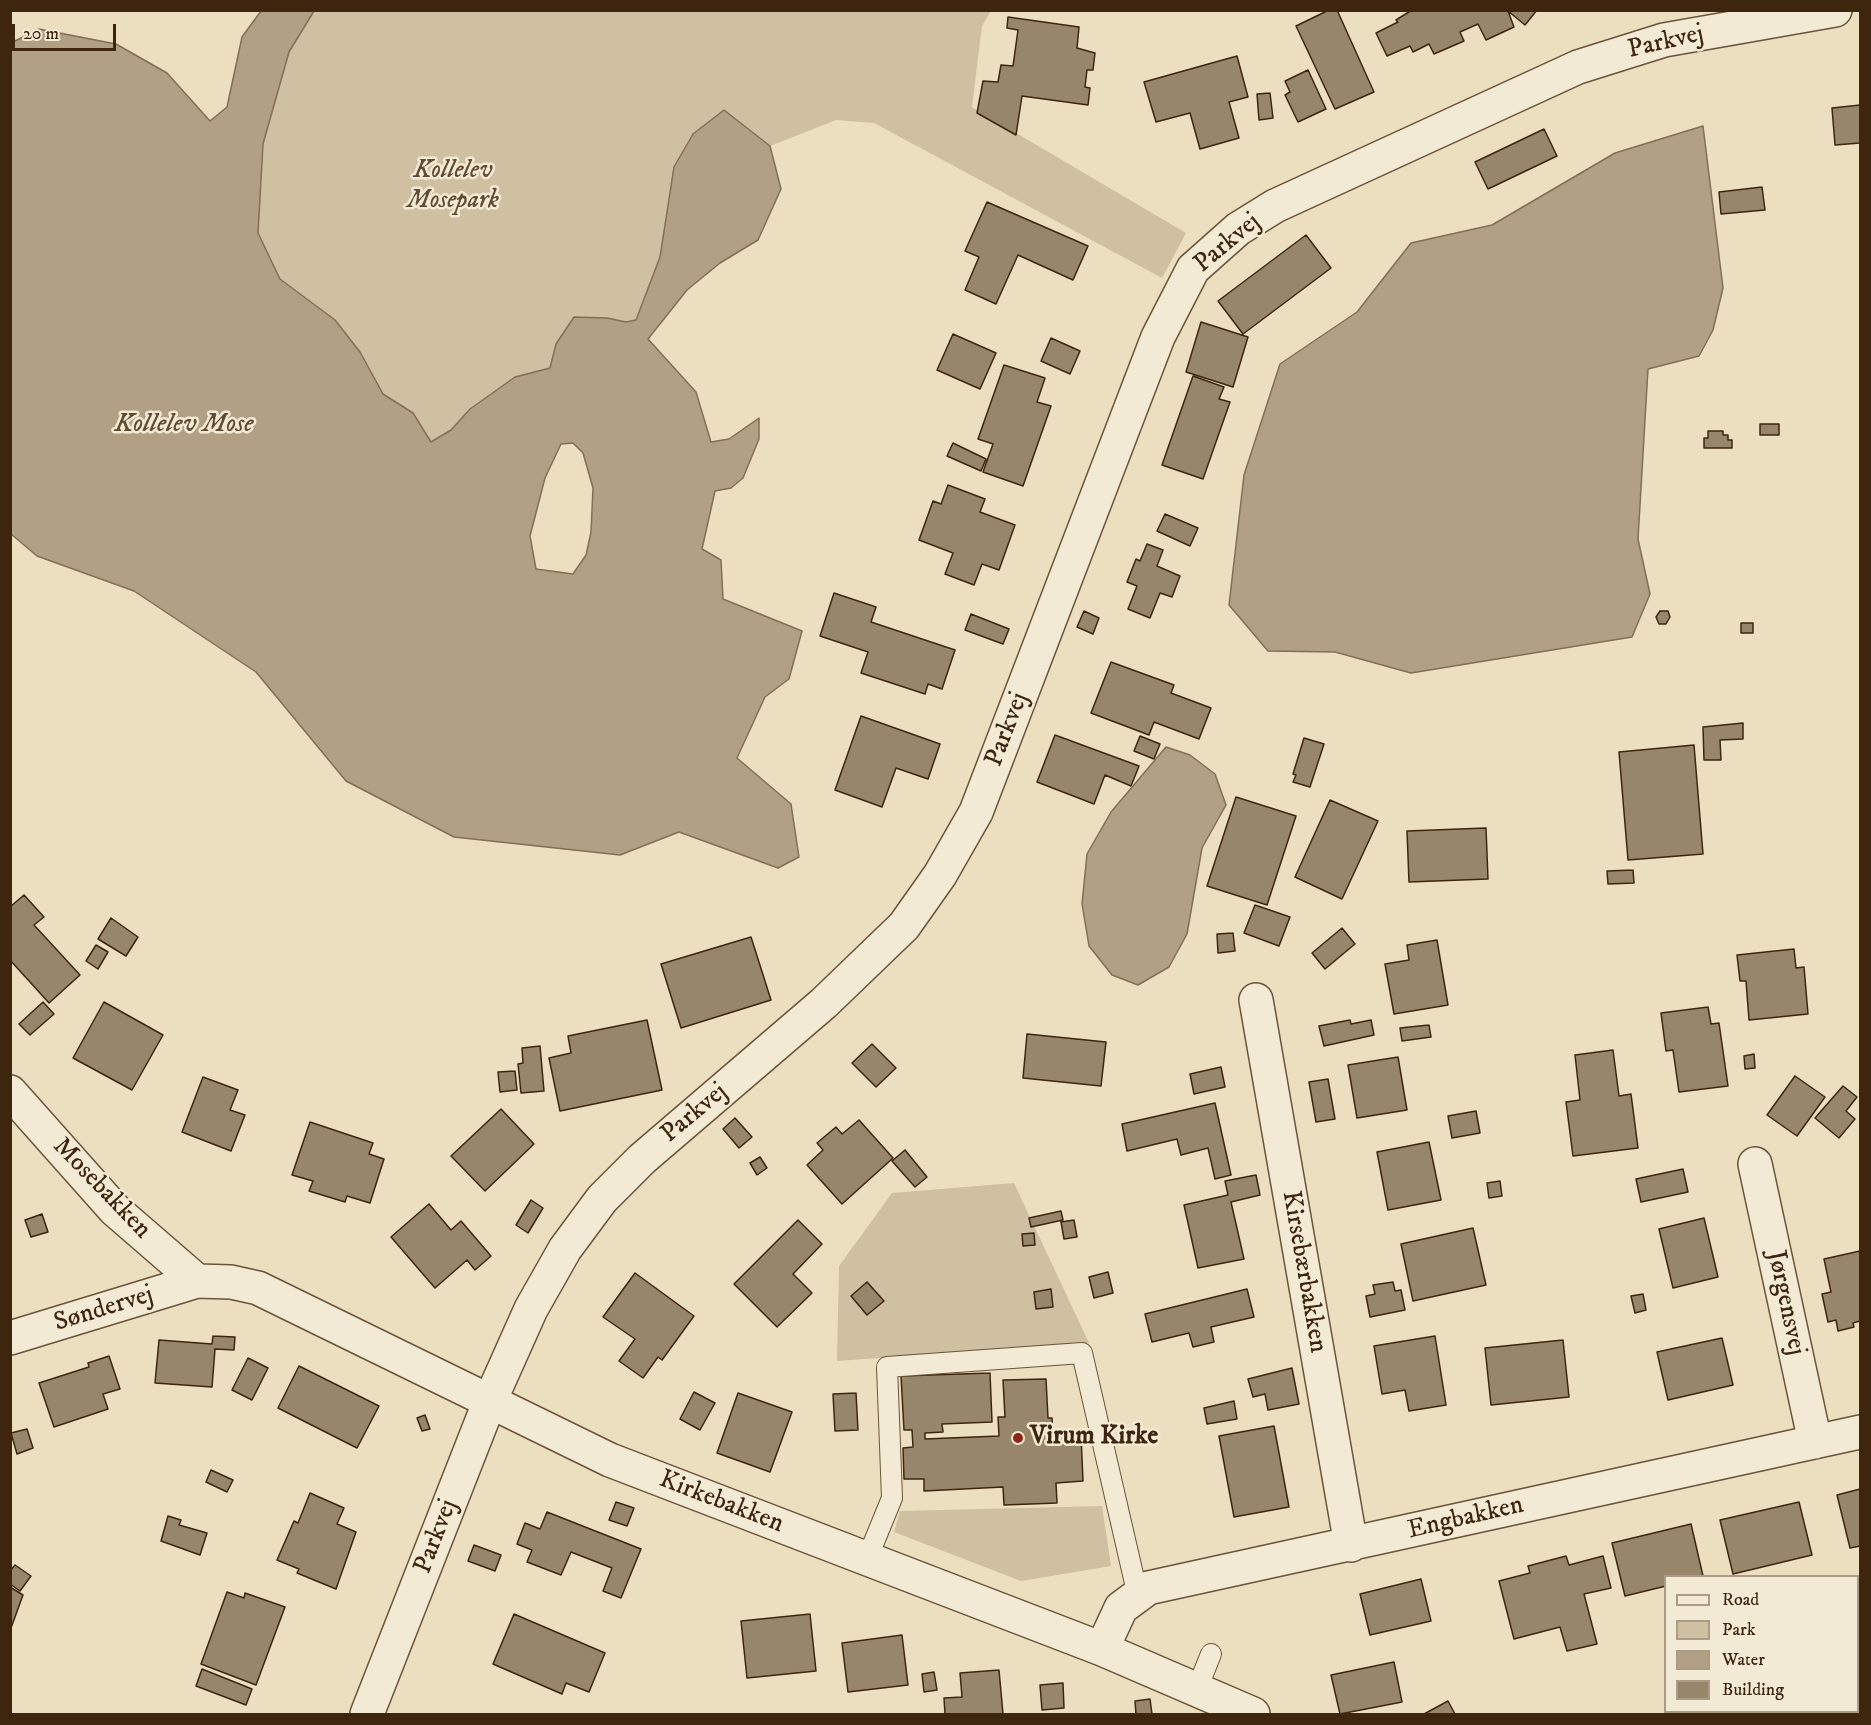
<!DOCTYPE html>
<html>
<head>
<meta charset="utf-8">
<style>
  body { margin:0 }
  #map { position:relative; width:1871px; height:1725px; overflow:hidden; background:#ecdfbf; font-family:"IM FELL DW Pica",serif }
  canvas { display:block }
  .frame { position:absolute; inset:0; border:12px solid #3e260e; pointer-events:none }
  .legend { position:absolute; left:1664px; top:1575px; width:195px; height:138px; box-sizing:border-box; background:#f3ead5; border:2px solid #ab9c85; margin:0; padding:8px 10px; list-style:none; font-size:18px; color:#3e260e }
  .legend li { display:flex; align-items:center; gap:12px; height:30px }
  .legend b { width:30px; border:2px solid #ab9c85 }
  .scale { position:absolute; left:12px; top:24px; width:104px; height:27px; box-sizing:border-box; border:3px solid #3e260e; border-top:0; padding-left:8px; font-size:18px; line-height:21px; white-space:nowrap; color:#3e260e; -webkit-text-stroke:4px #f3ead5; paint-order:stroke }
</style>
</head>
<body>
<div id="map">
<canvas width="1871" height="1725"></canvas>
<div class="frame"></div>
<ul class="legend">
<li><b style="height:8px;background:#f3ead5"></b>Road</li>
<li><b style="height:16px;background:#cec0a1"></b>Park</li>
<li><b style="height:16px;background:#b1a083"></b>Water</li>
<li><b style="height:16px;background:#98866a"></b>Building</li>
</ul>
<div class="scale">20 m</div>
</div>
<script>
const c = document.querySelector('canvas').getContext('2d');
c.lineJoin = 'round';
function fill(path, color) {
  c.fillStyle = color;
  c.fill(path, 'evenodd');
}
function toPath(rows) {
  const path = new Path2D();
  for (const r of rows) {
    path.moveTo(r[0], r[1]);
    for (let i = 2; i < r.length; i += 2) path.lineTo(r[i], r[i + 1]);
  }
  return path;
}
function stroke(path, color, width, dash) {
  c.strokeStyle = color;
  c.lineWidth = width;
  c.lineCap = dash ? 'butt' : 'round';
  c.setLineDash(dash || []);
  c.stroke(path);
}
function write(font, color, halo, rows, align = 'center') {
  c.font = font + ' "IM FELL DW Pica",serif';
  c.lineWidth = 5;
  c.setLineDash([]);
  c.textBaseline = 'middle';
  c.strokeStyle = halo;
  c.fillStyle = color;
  for (const [text, x, y, turn = 0] of rows) {
    c.save();
    c.translate(x, y);
    c.rotate((+turn || 0) * Math.PI / 180);
    c.textAlign = isNaN(turn) ? turn : align;
    if (halo) c.strokeText(text, 0, 0);
    c.fillText(text, 0, 0);
    c.restore();
  }
}
fill(toPath([
  [314,10,991,11,982,26,972,107,1186,233,1162,278,874,123,836,120,770,146,724,111,674,167,660,257,636,320,626,322,607,318,556,344,550,368,515,377,470,409,451,430,431,442,413,413,383,394,360,352,335,320,280,279,258,233,263,144,289,52],
  [1014,1183,1089,1343,837,1361,839,1266,892,1193],
  [1102,1506,1111,1566,1021,1581,894,1532,900,1511]
]), '#cec0a1');
const water = toPath([
  [261,11,314,11,289,52,263,144,258,233,280,279,335,320,360,352,383,394,413,413,431,442,451,430,470,409,515,377,550,368,556,344,574,317,607,318,626,322,636,320,660,257,674,167,693,134,724,110,770,146,781,189,758,240,720,263,687,290,648,339,696,392,711,442,729,439,759,418,759,439,743,478,731,488,715,491,702,549,721,560,723,599,802,631,789,679,765,697,737,758,791,804,799,857,778,868,679,832,620,855,454,837,346,781,256,672,134,591,37,556,11,534,11,43,39,29,116,44,167,73,210,121,227,107,242,37,261,11],
  [573,443,583,453,593,488,591,532,586,555,573,574,536,569,530,536,545,478,561,444,573,443],
  [1703,126,1723,288,1713,330,1699,356,1648,369,1638,539,1650,594,1632,637,1411,673,1335,652,1268,651,1229,605,1244,475,1280,364,1357,312,1411,243,1492,225,1615,153,1703,126],
  [1166,747,1190,755,1215,774,1226,805,1202,848,1187,934,1169,967,1138,985,1112,975,1089,946,1082,904,1087,854,1111,812,1166,747]
]);
fill(water, '#b1a083');
stroke(water, '#836f54', 1.5);
const building = toPath([
  [1329,10,1337,10,1374,92,1335,109,1296,26,1329,10],
  [1412,10,1537,10,1525,25,1508,11,1514,27,1486,40,1478,24,1460,32,1464,41,1434,54,1429,44,1413,52,1410,46,1387,56,1376,33,1398,22,1396,20,1412,10],
  [1008,17,1079,27,1077,48,1095,53,1093,70,1087,70,1085,87,1090,88,1088,105,1022,96,1016,135,977,113,983,81,998,82,1001,65,1013,66,1018,30,1007,28,1008,17],
  [1237,56,1248,97,1229,102,1239,138,1200,149,1190,113,1156,122,1144,82,1237,56],
  [1308,70,1326,109,1298,122,1285,95,1290,92,1285,81,1308,70],
  [1270,93,1273,118,1259,120,1257,94,1270,93],
  [1860,105,1860,143,1835,145,1832,108,1860,105],
  [1544,129,1557,156,1488,189,1475,162,1544,129],
  [1762,187,1765,210,1721,214,1719,192,1762,187],
  [987,202,1088,246,1073,280,1018,255,996,304,965,290,979,257,965,251,987,202],
  [1306,235,1331,268,1243,334,1218,301,1306,235],
  [1201,322,1248,337,1233,387,1186,372,1201,322],
  [953,334,996,353,980,389,937,370,953,334],
  [1051,338,1080,351,1070,374,1041,361,1051,338],
  [1004,365,1045,378,1037,402,1051,406,1023,486,983,472,993,444,978,439,1004,365],
  [1193,376,1224,387,1219,399,1230,402,1203,479,1162,465,1193,376],
  [1760,424,1779,424,1779,435,1760,435,1760,424],
  [1708,431,1723,431,1723,435,1728,435,1728,440,1732,440,1732,448,1704,448,1704,438,1708,438,1708,431],
  [953,443,986,459,981,471,947,456,953,443],
  [948,485,985,499,980,512,1015,525,999,570,982,564,974,585,945,574,953,553,919,540,933,501,941,504,948,485],
  [1165,514,1198,528,1190,546,1157,531,1165,514],
  [1147,544,1163,550,1157,566,1180,576,1172,597,1160,593,1150,618,1128,609,1137,586,1127,582,1136,559,1140,561,1147,544],
  [834,593,876,607,871,622,955,650,942,689,928,684,925,694,861,673,868,652,820,636,834,593],
  [1084,611,1099,618,1093,634,1077,627,1084,611],
  [1660,611,1668,611,1670,617,1666,624,1659,624,1656,617,1660,611],
  [971,614,1009,629,1003,644,965,630,971,614],
  [1741,623,1753,623,1753,633,1741,633,1741,623],
  [1111,662,1174,685,1171,693,1211,708,1199,739,1154,722,1149,735,1091,713,1111,662],
  [861,716,940,744,928,779,896,768,882,807,835,790,861,716],
  [1743,723,1743,739,1720,740,1721,760,1704,760,1703,727,1743,723],
  [1055,735,1139,766,1131,786,1105,775,1094,804,1037,782,1055,735],
  [1140,736,1160,744,1154,759,1134,751,1140,736],
  [1304,738,1324,744,1310,787,1293,782,1296,775,1293,774,1304,738],
  [1694,745,1703,854,1628,860,1619,752,1694,745],
  [1236,797,1296,816,1267,905,1207,886,1236,797],
  [1330,800,1378,821,1342,899,1295,877,1330,800],
  [1486,828,1488,879,1409,882,1407,831,1486,828],
  [1633,870,1634,883,1608,884,1607,871,1633,870],
  [24,895,44,917,34,925,80,975,49,1003,10,960,10,907,24,895],
  [1255,905,1290,917,1279,946,1244,933,1255,905],
  [111,918,138,937,126,956,98,939,111,918],
  [1342,928,1355,944,1325,969,1312,953,1342,928],
  [1233,933,1235,951,1218,953,1217,934,1233,933],
  [751,937,771,1000,681,1028,661,964,751,937],
  [1437,940,1448,1005,1394,1014,1385,964,1409,960,1407,945,1437,940],
  [96,945,108,952,98,969,86,961,96,945],
  [1794,949,1796,968,1804,967,1808,1014,1749,1020,1746,981,1740,981,1737,955,1794,949],
  [43,1002,54,1014,30,1035,19,1024,43,1002],
  [104,1002,163,1035,132,1090,73,1058,104,1002],
  [1708,1007,1711,1024,1719,1023,1728,1086,1679,1092,1673,1050,1666,1051,1661,1013,1708,1007],
  [647,1020,662,1090,560,1111,549,1058,571,1053,568,1036,647,1020],
  [1350,1020,1351,1024,1371,1020,1374,1035,1324,1046,1319,1026,1350,1020],
  [1429,1025,1431,1037,1402,1041,1400,1028,1429,1025],
  [1027,1034,1106,1042,1101,1086,1023,1078,1027,1034],
  [872,1044,896,1068,876,1087,852,1063,872,1044],
  [540,1046,544,1091,521,1093,518,1064,523,1063,522,1048,540,1046],
  [1613,1050,1619,1096,1631,1094,1638,1148,1573,1156,1566,1102,1580,1100,1575,1055,1613,1050],
  [1754,1054,1755,1068,1745,1069,1744,1056,1754,1054],
  [1398,1057,1407,1110,1357,1118,1348,1065,1398,1057],
  [1221,1067,1225,1087,1194,1094,1190,1074,1221,1067],
  [515,1071,517,1090,500,1092,498,1072,515,1071],
  [1795,1076,1825,1097,1797,1136,1767,1115,1795,1076],
  [203,1077,238,1090,230,1110,245,1115,231,1151,182,1132,203,1077],
  [1328,1079,1335,1119,1316,1122,1309,1082,1328,1079],
  [1843,1086,1857,1097,1846,1111,1855,1119,1839,1138,1815,1118,1843,1086],
  [1215,1103,1231,1175,1215,1179,1208,1148,1181,1155,1177,1139,1127,1151,1122,1124,1215,1103],
  [501,1109,534,1144,485,1191,451,1156,501,1109],
  [1476,1111,1480,1133,1452,1138,1448,1116,1476,1111],
  [735,1118,752,1137,739,1148,723,1129,735,1118],
  [859,1120,893,1158,842,1204,807,1165,823,1150,817,1143,836,1127,842,1134,859,1120],
  [310,1122,373,1143,369,1154,384,1159,370,1203,347,1196,345,1202,309,1191,313,1181,292,1175,310,1122],
  [1429,1142,1441,1200,1388,1210,1377,1152,1429,1142],
  [905,1150,927,1177,915,1187,892,1161,905,1150],
  [760,1157,767,1168,757,1175,750,1163,760,1157],
  [1683,1169,1688,1192,1641,1202,1636,1179,1683,1169],
  [1256,1175,1260,1195,1231,1202,1244,1259,1198,1268,1184,1205,1228,1195,1225,1181,1256,1175],
  [1500,1181,1502,1196,1489,1198,1487,1183,1500,1181],
  [531,1200,543,1208,528,1233,516,1225,531,1200],
  [429,1204,451,1230,461,1221,491,1256,475,1270,467,1260,435,1288,391,1237,429,1204],
  [1061,1211,1063,1220,1031,1227,1029,1218,1061,1211],
  [42,1214,48,1232,31,1237,25,1220,42,1214],
  [1704,1218,1718,1277,1673,1288,1659,1229,1704,1218],
  [798,1220,822,1244,793,1274,812,1293,777,1327,734,1284,798,1220],
  [1074,1220,1077,1237,1064,1239,1061,1222,1074,1220],
  [1473,1228,1486,1285,1413,1301,1401,1244,1473,1228],
  [1034,1233,1035,1245,1023,1246,1022,1234,1034,1233],
  [1860,1251,1860,1321,1853,1323,1854,1327,1838,1331,1836,1320,1828,1322,1822,1294,1831,1292,1824,1259,1860,1251],
  [1108,1272,1113,1293,1094,1298,1089,1277,1108,1272],
  [635,1273,694,1316,662,1360,658,1357,643,1378,619,1361,635,1339,603,1317,635,1273],
  [867,1282,884,1301,867,1315,851,1296,867,1282],
  [1393,1282,1395,1291,1401,1290,1405,1310,1370,1317,1366,1296,1375,1294,1373,1285,1393,1282],
  [1051,1289,1053,1307,1036,1309,1034,1292,1051,1289],
  [1247,1289,1254,1317,1211,1327,1214,1342,1193,1347,1189,1333,1152,1342,1145,1314,1247,1289],
  [1643,1294,1646,1310,1635,1313,1631,1296,1643,1294],
  [213,1336,235,1337,234,1350,215,1349,212,1387,155,1383,159,1340,212,1344,213,1336],
  [1435,1336,1446,1405,1409,1411,1405,1390,1382,1394,1374,1346,1435,1336],
  [1722,1338,1733,1385,1668,1400,1657,1352,1722,1338],
  [1563,1340,1569,1397,1491,1405,1485,1348,1563,1340],
  [109,1356,120,1389,103,1394,108,1409,54,1427,39,1383,89,1367,88,1363,109,1356],
  [248,1358,268,1368,252,1400,232,1390,248,1358],
  [299,1366,379,1406,357,1448,278,1408,299,1366],
  [1292,1368,1299,1404,1268,1410,1265,1394,1253,1397,1248,1379,1292,1368],
  [990,1373,992,1422,942,1424,943,1432,925,1433,925,1439,999,1436,998,1417,1005,1417,1003,1380,1046,1379,1048,1418,1052,1418,1053,1436,1081,1435,1083,1481,1056,1483,1057,1503,1004,1505,1003,1487,924,1491,924,1479,904,1479,903,1448,913,1447,912,1430,904,1430,901,1376,990,1373],
  [694,1392,715,1403,700,1430,680,1419,694,1392],
  [738,1393,792,1412,770,1472,717,1453,738,1393],
  [856,1393,858,1430,835,1431,833,1394,856,1393],
  [1234,1401,1237,1419,1207,1424,1204,1408,1234,1401],
  [425,1415,430,1429,422,1431,417,1418,425,1415],
  [1274,1426,1289,1507,1234,1517,1219,1436,1274,1426],
  [27,1429,33,1448,17,1454,11,1433,27,1429],
  [211,1470,233,1480,227,1492,206,1482,211,1470],
  [1860,1489,1860,1546,1850,1548,1837,1495,1860,1489],
  [310,1493,344,1508,337,1524,356,1532,336,1589,297,1573,299,1569,277,1560,294,1521,298,1523,310,1493],
  [616,1502,634,1508,627,1526,609,1520,616,1502],
  [1799,1502,1812,1555,1733,1574,1720,1520,1799,1502],
  [547,1512,641,1549,621,1598,603,1591,612,1568,571,1552,561,1575,527,1562,532,1550,517,1544,525,1523,540,1529,547,1512],
  [168,1516,181,1520,179,1525,207,1533,200,1555,161,1541,168,1516],
  [1691,1524,1703,1576,1666,1576,1666,1586,1625,1596,1612,1543,1691,1524],
  [474,1545,501,1555,495,1571,468,1561,474,1545],
  [1566,1556,1569,1565,1603,1556,1611,1588,1584,1594,1597,1644,1567,1651,1560,1627,1514,1639,1499,1581,1530,1573,1528,1566,1566,1556],
  [15,1565,31,1576,20,1591,10,1584,10,1571,15,1565],
  [1421,1579,1431,1621,1370,1635,1360,1594,1421,1579],
  [10,1587,23,1595,11,1628,10,1628,10,1587],
  [227,1592,244,1598,245,1593,285,1607,256,1685,201,1664,227,1592],
  [514,1614,605,1653,589,1692,566,1683,562,1694,493,1664,514,1614],
  [810,1614,816,1671,747,1678,741,1621,810,1614],
  [902,1635,908,1685,848,1692,842,1643,902,1635],
  [1394,1662,1402,1702,1340,1714,1331,1675,1394,1662],
  [202,1669,252,1689,246,1705,196,1686,202,1669],
  [999,1670,1003,1714,945,1714,944,1698,962,1697,960,1673,999,1670],
  [934,1672,937,1690,924,1692,922,1674,934,1672],
  [1063,1683,1064,1708,1042,1710,1040,1685,1063,1683],
  [1150,1699,1152,1714,1136,1714,1135,1701,1150,1699],
  [1448,1701,1455,1714,1424,1714,1448,1701]
]);
fill(building, '#98866a');
stroke(building, '#3e260e', 1.5);
const service = toPath([
  [867,1559,892,1498,887,1367,1082,1353,1138,1596],
  [1197,1689,1211,1654]
]);
const minor = toPath([
  [1256,1000,1351,1545],
  [10,1092,115,1210,197,1281],
  [1755,1164,1815,1442],
  [10,1338,197,1281,231,1282,258,1288,610,1460,1102,1649,1253,1714],
  [1102,1649,1121,1608,1148,1588,1860,1432],
  [367,1714,489,1403,531,1309,565,1249,602,1199,642,1159,824,1003,904,926,940,875,976,812,1158,337,1193,269,1238,229,1275,206,1578,67,1664,40,1835,10]
]);
stroke(service, '#6a543a', 22);
stroke(minor, '#6a543a', 36);
stroke(service, '#f3ead5', 20);
stroke(minor, '#f3ead5', 33);
for (const [x, y, r, color] of [
  [1018,1438,6,"#8f2418"]
]) {
  const dot = new Path2D();
  dot.arc(x, y, r, 0, 2 * Math.PI);
  c.fillStyle = color;
  c.fill(dot);
  stroke(dot, '#f3ead5', 2);
}
write('26px', '#3e260e', '#f3ead5', [
  ["Parkvej",1666,43,-13],
  ["Parkvej",1228,244,-40],
  ["Parkvej",1008,730,-69],
  ["Parkvej",695,1114,-40],
  ["Mosebakken",101,1189,46],
  ["Kirsebærbakken",1303,1272,80],
  ["Jørgensvej",1785,1303,78],
  ["Søndervej",104,1310,-17],
  ["Kirkebakken",721,1503,21],
  ["Engbakken",1466,1519,-13],
  ["Parkvej",437,1537,-69]
]);
write('italic 26px', '#624c33', '#f3ead5', [
  ["Kollelev",453,172],
  ["Mosepark",453,202]
]);
write('bold 26px', '#3e260e', '#f3ead5', [
  ["Virum Kirke",1030,1438]
], 'left');
write('italic 27px', '#604b31', '#f3ead5', [
  ["Kollelev Mose",184,425]
]);
</script>
</body>
</html>
